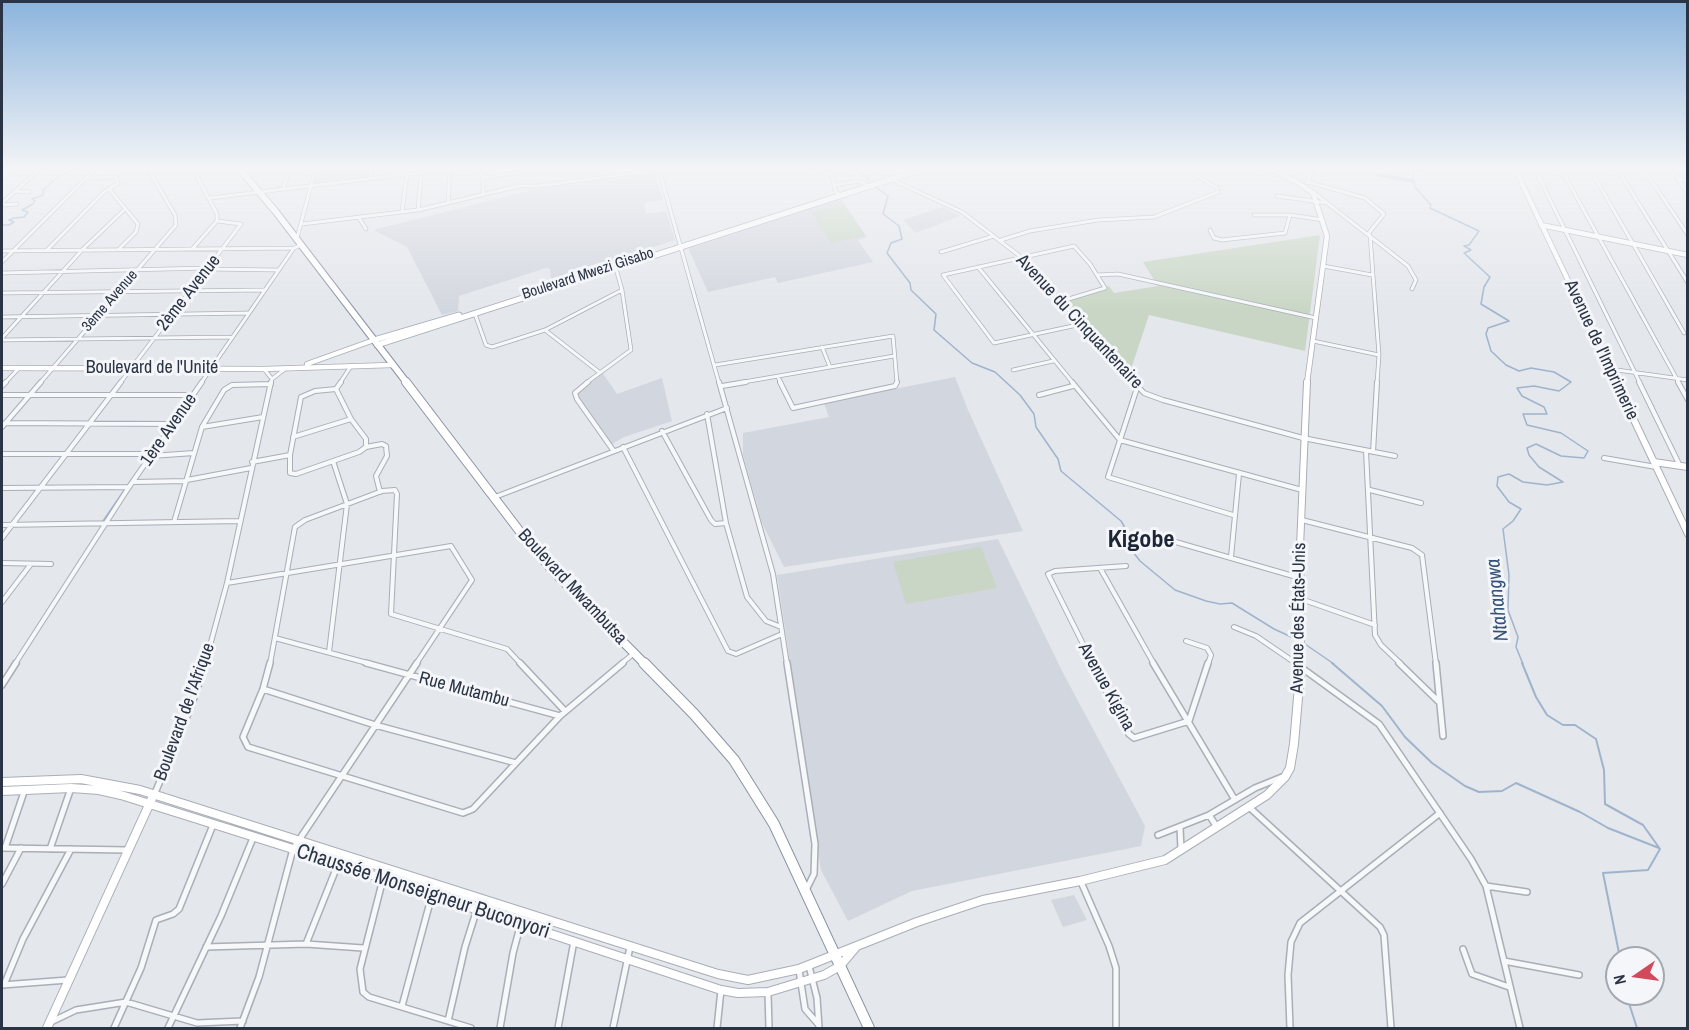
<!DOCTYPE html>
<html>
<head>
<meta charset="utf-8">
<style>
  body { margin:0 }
  #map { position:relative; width:1689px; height:1030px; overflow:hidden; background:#e4e7ec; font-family:"Archivo Narrow",sans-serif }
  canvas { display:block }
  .frame { position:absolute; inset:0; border:3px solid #2b3445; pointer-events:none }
  .north { position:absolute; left:1605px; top:946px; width:60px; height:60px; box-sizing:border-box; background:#f4f6f9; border:2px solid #a4a8b1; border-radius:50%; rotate:257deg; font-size:16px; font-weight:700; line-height:24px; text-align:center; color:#2b3445 }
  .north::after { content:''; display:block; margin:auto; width:21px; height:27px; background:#d1495b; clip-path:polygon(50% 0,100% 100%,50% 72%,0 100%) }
</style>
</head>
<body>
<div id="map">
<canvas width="1689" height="1030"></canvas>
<div class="frame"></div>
<div class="north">N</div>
</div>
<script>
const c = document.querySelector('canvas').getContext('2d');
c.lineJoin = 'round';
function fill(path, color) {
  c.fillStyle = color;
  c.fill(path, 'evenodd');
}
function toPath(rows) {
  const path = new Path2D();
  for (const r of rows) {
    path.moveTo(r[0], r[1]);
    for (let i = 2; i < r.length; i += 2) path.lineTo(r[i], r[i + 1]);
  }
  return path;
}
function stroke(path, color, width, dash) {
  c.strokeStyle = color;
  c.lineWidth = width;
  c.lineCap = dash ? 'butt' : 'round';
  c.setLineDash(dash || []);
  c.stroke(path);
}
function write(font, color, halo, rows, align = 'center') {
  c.font = font + ' "Archivo Narrow",sans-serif';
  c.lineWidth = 6;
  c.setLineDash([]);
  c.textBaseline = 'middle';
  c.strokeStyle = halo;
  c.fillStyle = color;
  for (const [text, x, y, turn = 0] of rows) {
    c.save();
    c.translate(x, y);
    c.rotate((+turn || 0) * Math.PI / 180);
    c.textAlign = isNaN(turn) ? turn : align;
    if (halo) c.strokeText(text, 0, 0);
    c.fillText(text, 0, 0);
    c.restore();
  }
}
fill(toPath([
  [340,167,370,167,368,178,315,185,319,169],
  [654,172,663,200,644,203,646,214,666,211,675,240,551,281,550,269,546,268,459,296,458,311,442,315,407,247,373,230,536,189],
  [841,199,867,237,858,240,873,262,778,283,775,277,708,292,689,250,690,248],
  [943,207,960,216,916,233,903,220],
  [602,372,617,394,662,378,672,421,624,437,609,446,582,407,580,408,574,396],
  [955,377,968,410,1023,531,784,567,762,523,743,455,743,433,829,417,824,403],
  [998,539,1062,671,1145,826,1141,846,912,891,848,921,821,870,777,575],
  [1074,895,1087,920,1063,927,1051,900]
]), '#d2d6de');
fill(toPath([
  [844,205,865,236,831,243,811,212],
  [1320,235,1305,351,1149,315,1130,372,1063,300,1109,286,1114,293,1158,286,1143,262],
  [981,547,997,588,906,604,893,562]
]), '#c9d6c5');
stroke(toPath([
  [850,167,860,170,870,181],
  [1428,167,1427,170,1414,171,1413,177,1415,187,1431,205,1430,208,1479,231,1469,245,1464,246,1471,250,1464,253,1490,277,1484,287,1481,304,1509,321,1488,328,1486,334,1491,351,1506,365,1519,371,1531,368,1554,372,1571,382,1559,391,1534,386,1517,388,1522,396,1544,407,1547,414,1523,414,1527,425,1561,433,1588,451,1584,458,1561,456,1536,444,1527,448,1529,455,1539,467,1563,482,1547,485,1523,482,1509,474,1498,477,1497,486,1509,502,1521,509,1513,521,1503,529,1509,575,1508,610,1518,637,1516,647,1523,664],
  [877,188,888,196,883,214,899,226,902,239,891,243,887,253,910,283,911,290,936,314,934,330,972,363,995,372,1020,395,1034,414,1036,427,1058,459,1061,471,1121,521,1124,526,1122,534,1124,540,1140,561,1175,590,1206,601,1220,604,1232,603,1274,629,1298,640],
  [2,225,9,225,14,222,9,220,14,218,24,217,28,212,22,210,33,204,35,201,32,199,43,195,43,190,60,175,80,167],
  [128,485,137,472],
  [103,521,125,489],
  [1302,642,1334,664]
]), '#9fb4cc', 1.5);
stroke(toPath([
  [1332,663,1382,706,1405,737,1432,763,1465,786,1479,792,1502,791,1516,783,1580,812,1608,828,1659,848],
  [1522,663,1536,697,1547,715,1563,725,1575,725,1596,739,1604,770,1605,804,1643,825,1660,849,1648,870,1603,873,1620,958],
  [1626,994,1637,1028]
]), '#9fb4cc', 2);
fill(toPath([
  [1378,173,1413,179,1416,181,1413,183,1376,176,1376,174,1378,173]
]), '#9fb4cc');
const streetFar2 = toPath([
  [43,167,58,168],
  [192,167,217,214,217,221,193,248],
  [483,167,483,194],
  [810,167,831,175],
  [829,167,836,192,840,195],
  [1534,167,1640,383],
  [1560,167,1679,383],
  [1589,167,1684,333],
  [1616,167,1688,283],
  [1642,167,1688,235],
  [1669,167,1688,193],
  [1685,167,1688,167],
  [396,176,397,167],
  [886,177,962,212,1021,257,1135,383],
  [1677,177,1688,182],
  [483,178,522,172],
  [2,179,16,167],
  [370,179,372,167],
  [1308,182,1365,198,1384,214,1368,234],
  [1307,183,1314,167],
  [835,185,859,181,869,186],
  [109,189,138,224,136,232,119,249],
  [283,189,290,167],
  [16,191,29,192],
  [1313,192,1408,266,1416,280,1412,289],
  [1277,196,1327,203],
  [210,198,467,167],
  [2,203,42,167],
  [448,203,450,168],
  [2,205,17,204],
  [418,210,422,167],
  [402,212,407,174],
  [1254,215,1290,215],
  [359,218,366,229],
  [302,224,418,210,519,186,538,186,659,170,719,383],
  [1210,230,1214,238,1222,240,1285,233,1290,215,1323,220],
  [1370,235,1379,355,1377,383],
  [297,238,316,167],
  [1001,240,1030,231,1098,220,1154,217,1218,192,1217,188,1182,167],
  [47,250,104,192,118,183,116,177,87,178],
  [2,251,294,248,301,245],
  [941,252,994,236],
  [2,262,94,170,102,167],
  [1323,266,1372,275],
  [978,267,1073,383],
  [208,269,278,270],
  [2,273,208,268],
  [1097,275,1118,274,1316,318],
  [2,293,264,290],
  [1062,301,1105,288,1090,264,1074,246,943,275,994,343,1082,324],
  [475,314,486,345,492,347,545,330,622,290],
  [2,317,248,313],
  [545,330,599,372],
  [2,338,83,249,125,209],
  [2,340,232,337],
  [1313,341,1379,355],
  [822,347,830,367],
  [715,365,893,336,897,383],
  [264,369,272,379],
  [1610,369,1688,380],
  [1013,370,1053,361],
  [778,377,781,383],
  [5,383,19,368],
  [40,383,176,225,175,215,147,167],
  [120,383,241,224,217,221],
  [201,383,294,248],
  [271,383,272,379,285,369],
  [340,383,351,366],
  [586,383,631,350,622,290,615,265],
  [738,383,894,356]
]);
const streetFar1 = toPath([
  [588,382,575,393,577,399,613,450],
  [719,382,773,574,787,664],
  [780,382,793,408,895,386,897,382],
  [1072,382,1120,440,1302,490],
  [1134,382,1144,393,1163,400,1303,438,1395,456],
  [1639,382,1680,466],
  [1678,382,1688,400],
  [2,386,6,382],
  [722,386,746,382],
  [1137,388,1108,477,1233,515],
  [336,389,315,391,301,397,290,455,290,473,296,474,359,452,366,447,382,444,386,446,387,456,376,476,380,492],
  [336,389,351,419,366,439,366,447],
  [336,389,341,382],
  [2,395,193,395],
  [1039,395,1073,386],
  [5,423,174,424],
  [2,427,41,382],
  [202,427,263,417],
  [662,431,711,520,715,524,726,523,707,414],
  [293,437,351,419],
  [623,447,728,651,736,654,782,634],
  [1366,451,1375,635,1381,645,1401,664],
  [1373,452,1377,382],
  [2,454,153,454],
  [151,456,194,453],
  [1604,458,1656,467],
  [252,462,290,455],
  [187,480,251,468],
  [134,482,186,481],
  [2,488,129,487],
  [1370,490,1421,503],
  [495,497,727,408],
  [1302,520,1412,548,1422,555,1436,664],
  [174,522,202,427,224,390,232,385,271,384],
  [726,523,747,597,766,621,781,627],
  [2,525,240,521],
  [1155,536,1300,578],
  [2,538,121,382],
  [1231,557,1239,474],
  [2,563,51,564],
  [1100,568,1154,664],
  [227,583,451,546,472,580,416,664],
  [1301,599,1375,625],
  [2,602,31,564],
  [1234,627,1256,636,1297,664],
  [275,638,371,664],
  [1186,641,1207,648,1211,655,1208,664],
  [329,652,347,504,333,461],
  [15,664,129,487,202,382],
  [205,664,227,583,271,382],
  [270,664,295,527,305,520,382,491,395,490,397,494,391,614,507,649,521,664],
  [621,664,633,654],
  [1093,664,1048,574,1055,571,1126,566]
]);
const street = toPath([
  [270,663,263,689,243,737,248,747,463,813,473,809,560,716],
  [366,663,560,716,623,663],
  [520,663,565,711],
  [787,663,815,844,814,874,806,890],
  [1092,663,1129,734,1134,738,1189,721,1208,663],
  [1153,663,1235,800],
  [1295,663,1379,724,1471,859,1486,886,1520,1028],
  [1399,663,1438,701],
  [1436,663,1443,736],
  [2,685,16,663],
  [263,689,375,725,516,763],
  [155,793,190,709,206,663],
  [1249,807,1380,927,1384,935,1391,1028],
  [1180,827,1181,850],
  [1217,827,1209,815,1255,788,1282,777],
  [1158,835,1209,815],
  [2,848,127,850],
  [5,848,25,789],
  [50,849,71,788],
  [383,879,360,969,363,992,369,997,471,1028],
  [1081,882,1109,946,1116,968,1116,1028],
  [2,884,21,848],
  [1486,886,1527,892],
  [306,944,338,864],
  [206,947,306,944,363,948],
  [1463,949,1472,974,1509,987],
  [1504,961,1579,975],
  [809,966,817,998,819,1028],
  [799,970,805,1009,818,1024],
  [2,985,68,980],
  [4,985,23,939,71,849],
  [768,993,769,1028],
  [402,1006,432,895],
  [448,1021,465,947,477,909],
  [51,1022,76,1010,126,1002,197,1023,243,1021],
  [114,1028,141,968,156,920,173,914,179,909,213,825],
  [168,1028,221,916,253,838],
  [240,1028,259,977,293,849,417,663],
  [500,1028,513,953,521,923],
  [558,1028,574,941],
  [613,1028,630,947],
  [717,1028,721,990],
  [1290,1028,1288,975,1291,942,1300,923,1440,813]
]);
const secondaryFar2 = toPath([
  [1265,167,1297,182,1313,193,1327,236,1307,383],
  [1514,167,1617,383],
  [1541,225,1688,255],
  [307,364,374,340],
  [2,368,264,369,392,365]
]);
const secondaryFar1 = toPath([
  [1616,382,1688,534],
  [1654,462,1688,467],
  [1301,664,1300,547,1307,382]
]);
const secondary = toPath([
  [2,782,81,779,140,790,718,974,748,980,799,969,917,922,983,900,1080,881,1165,860,1267,795,1285,777,1290,768,1294,744,1301,663],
  [2,791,71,788,99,790,121,795,293,849,721,990,738,993,768,992,824,975,840,966,856,947],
  [47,1028,154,794]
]);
const primary = toPath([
  [374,340,459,315],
  [377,345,929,167]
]);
const highwayFar2 = toPath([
  [238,167,276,212,407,383]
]);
const highwayFar1 = toPath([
  [406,382,521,533,553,571,645,664]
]);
const highway = toPath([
  [644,663,694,714,734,760,774,824,869,1028]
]);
stroke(streetFar2, '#a9aeb7', 4.5);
stroke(streetFar1, '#a9aeb7', 6);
stroke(street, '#a9aeb7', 8);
stroke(secondaryFar2, '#a9aeb7', 6);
stroke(secondaryFar1, '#a9aeb7', 8);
stroke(secondary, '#a9aeb7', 10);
stroke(primary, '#a3abb8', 7);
stroke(highwayFar2, '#8b94a3', 8);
stroke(highwayFar1, '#8b94a3', 10);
stroke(highway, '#8b94a3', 12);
stroke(streetFar2, '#f7f8fa', 3);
stroke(streetFar1, '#f7f8fa', 4);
stroke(street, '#f7f8fa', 5);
stroke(secondaryFar2, '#fff', 4.5);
stroke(secondaryFar1, '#fff', 6);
stroke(secondary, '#fff', 8);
stroke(primary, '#fff', 5);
stroke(highwayFar2, '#fff', 6);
stroke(highwayFar1, '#fff', 8);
stroke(highway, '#fff', 10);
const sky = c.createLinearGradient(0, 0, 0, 311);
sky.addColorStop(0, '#8bb4dd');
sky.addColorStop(0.54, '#f3f4f6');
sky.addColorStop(1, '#f3f4f600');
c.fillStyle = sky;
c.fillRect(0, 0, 1689, 311);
write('15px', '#2b3445', '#f4f6f9', [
  ["Boulevard Mwezi Gisabo",588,274,-18],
  ["3ème Avenue",110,301,-49]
]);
write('18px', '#2b3445', '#f4f6f9', [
  ["2ème Avenue",189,293,-52],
  ["Avenue du Cinquantenaire",1079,322,47],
  ["Avenue de l'Imprimerie",1601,350,65],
  ["Boulevard de l'Unité",152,368],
  ["1ère Avenue",169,430,-55],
  ["Boulevard Mwambutsa",572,587,47],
  ["Avenue des États-Unis",1299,618,-89],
  ["Avenue Kigina",1106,687,61],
  ["Rue Mutambu",464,690,15],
  ["Boulevard de l'Afrique",185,712,-70]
]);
write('italic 20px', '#34527a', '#f4f6f9', [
  ["Ntahangwa",1498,600,-96]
]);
write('21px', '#2b3445', '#f4f6f9', [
  ["Chaussée Monseigneur Buconyori",423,892,18]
]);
write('bold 24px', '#1d2536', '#f4f6f9', [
  ["Kigobe",1141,541]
]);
</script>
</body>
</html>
